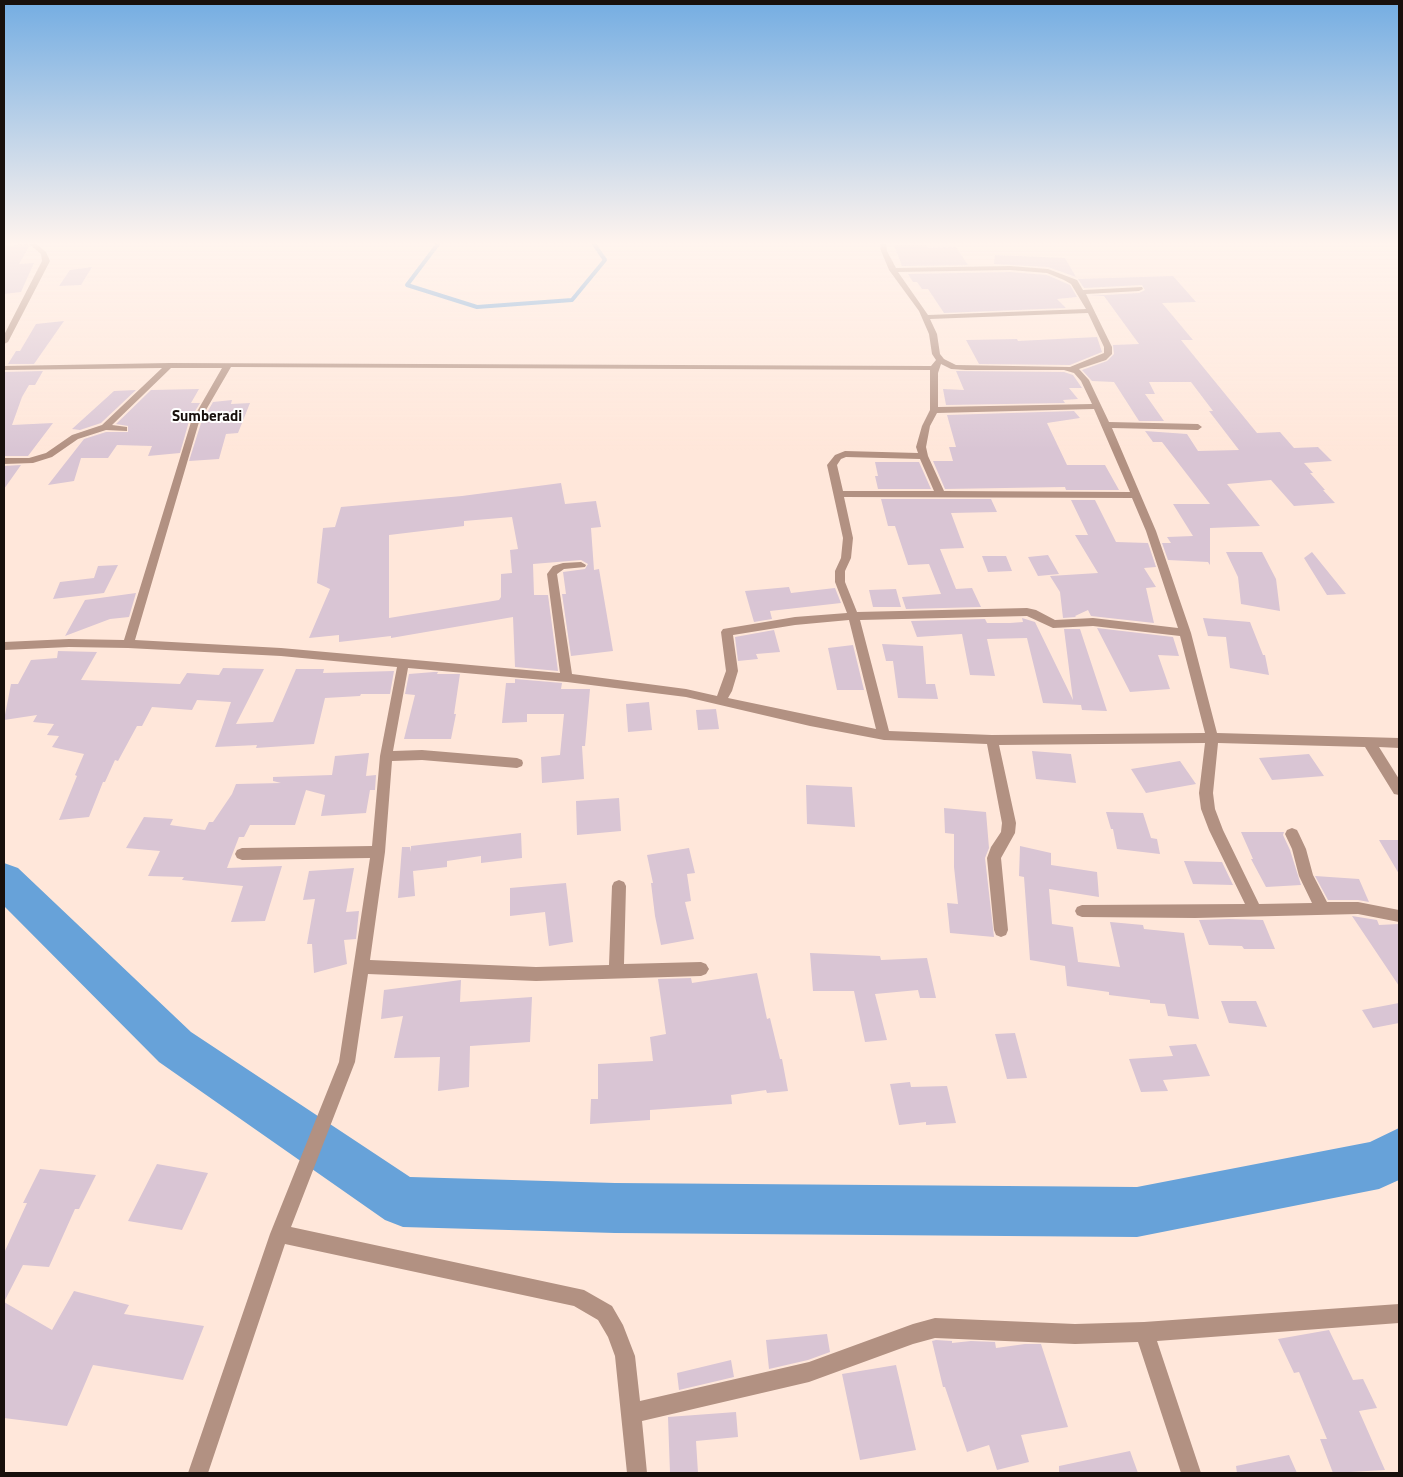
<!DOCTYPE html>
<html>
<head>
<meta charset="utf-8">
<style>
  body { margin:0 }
  #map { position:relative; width:1403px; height:1477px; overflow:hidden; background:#ffe7da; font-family:"Titillium Web",sans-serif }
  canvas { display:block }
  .frame { position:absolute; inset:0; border:5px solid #18100c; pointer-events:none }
</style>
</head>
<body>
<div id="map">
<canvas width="1403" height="1477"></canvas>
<div class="frame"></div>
</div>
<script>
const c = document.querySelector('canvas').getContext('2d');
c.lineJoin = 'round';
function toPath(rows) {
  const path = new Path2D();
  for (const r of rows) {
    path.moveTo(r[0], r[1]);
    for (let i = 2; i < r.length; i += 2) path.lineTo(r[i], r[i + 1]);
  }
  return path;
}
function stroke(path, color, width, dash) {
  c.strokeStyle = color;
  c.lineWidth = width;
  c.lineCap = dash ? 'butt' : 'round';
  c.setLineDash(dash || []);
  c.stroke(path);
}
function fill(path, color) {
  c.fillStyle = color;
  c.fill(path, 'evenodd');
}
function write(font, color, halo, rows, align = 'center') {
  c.font = font + ' "Titillium Web",sans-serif';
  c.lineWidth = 4;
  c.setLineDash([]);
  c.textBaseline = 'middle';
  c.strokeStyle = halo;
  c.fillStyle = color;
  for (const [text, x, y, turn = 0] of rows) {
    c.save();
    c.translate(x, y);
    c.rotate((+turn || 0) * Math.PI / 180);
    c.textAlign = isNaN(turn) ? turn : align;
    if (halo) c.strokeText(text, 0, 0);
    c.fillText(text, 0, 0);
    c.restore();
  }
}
stroke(toPath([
  [438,244,407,285,477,307,572,300,605,260,594,244]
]), '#67a2d9', 4);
fill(toPath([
  [4,863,18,868,191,1032,410,1177,615,1183,1137,1187,1370,1142,1399,1128,1399,1180,1379,1189,1137,1237,615,1233,403,1227,385,1220,159,1062,4,906,4,863]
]), '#67a2d9');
fill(toPath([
  [27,244,29,247,19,264,34,263,21,292,4,294,4,246],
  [894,245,926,245,928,248,956,247,968,265,902,266],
  [995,255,1065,258,1076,277,1048,267,994,264],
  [92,267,81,285,59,286,70,270],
  [1010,272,1047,275,1070,285,1077,297,1057,299,1066,308,944,313,928,289,922,289,917,282,913,282,908,274],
  [1173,276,1196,302,1162,303,1193,340,1181,340,1257,433,1280,432,1294,448,1318,447,1332,461,1304,463,1313,473,1310,473,1325,490,1323,490,1335,503,1294,506,1271,480,1227,484,1260,526,1210,528,1210,565,1208,562,1168,560,1162,543,1171,543,1167,537,1193,536,1173,504,1210,504,1162,442,1153,442,1145,431,1187,434,1198,451,1239,450,1209,411,1213,411,1191,382,1149,382,1155,394,1145,394,1164,421,1139,421,1114,382,1092,381,1082,370,1107,361,1114,354,1113,345,1139,344,1104,296,1089,296,1139,293,1145,290,1142,285,1084,288,1078,279],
  [64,321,34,364,8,364,16,351,20,351,36,324],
  [1097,337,1102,352,1070,365,979,364,966,340,1017,339,1018,341],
  [43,371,35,385,29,385,22,397,12,425,53,423,28,456,4,456,4,372],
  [956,371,1064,372,1073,375,1082,388,1069,388,1078,399,1063,400,1065,403,946,405,943,389,964,390],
  [199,389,191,403,200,403,189,421,180,453,148,456,152,446,117,445,108,458,81,458,74,481,48,485,84,439,106,432,128,432,128,426,116,424,151,390],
  [136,390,101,423,80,430,72,429,114,391],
  [232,400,231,404,250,403,238,433,226,434,219,459,189,461,201,423,213,402],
  [1074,411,1080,418,1047,423,1067,465,1105,465,1119,490,1066,490,1065,487,945,489,933,461,953,461,949,447,956,447,947,415],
  [875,462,919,462,931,489,878,489,875,476,878,476],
  [21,465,4,489,4,466],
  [561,483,565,504,596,501,601,527,591,528,594,570,599,569,613,651,571,656,562,594,566,594,563,572,585,569,588,564,581,560,533,564,534,595,548,595,558,671,515,667,513,617,391,638,391,636,339,642,339,635,309,638,330,589,317,583,323,528,335,527,341,507,462,496],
  [512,517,518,549,510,550,512,573,501,574,501,597,499,600,389,618,389,535,464,526,464,521],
  [881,499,991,499,997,512,951,513,964,548,940,549,956,589,972,588,981,607,906,609,902,597,941,594,929,564,908,565,895,526,888,526],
  [1071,500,1095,500,1116,542,1148,543,1156,567,1144,568,1156,587,1146,588,1154,623,1091,616,1088,610,1075,616,1076,617,1063,618,1060,592,1050,576,1098,573,1075,535,1088,535],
  [1226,552,1262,552,1276,579,1280,611,1241,604,1238,577],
  [1312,552,1346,594,1327,595,1304,558],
  [1048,555,1059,574,1038,576,1028,557],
  [982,556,1006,556,1012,571,988,572],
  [118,565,104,593,53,599,60,582,94,578,98,566],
  [789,587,791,593,835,588,841,603,770,611,772,619,754,622,745,591],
  [896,589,901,607,873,607,869,590],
  [136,593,129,617,110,619,65,636,85,600],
  [1022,618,1035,622,1073,700,1064,629,1080,629,1107,711,1082,710,1081,705,1043,703,1027,638,987,639,995,676,970,675,962,634,917,637,911,621,985,619,987,623,1010,623,1023,622],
  [1203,618,1250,622,1263,655,1265,655,1269,675,1230,668,1226,637,1208,636],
  [1097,628,1173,637,1179,656,1158,655,1170,689,1130,692],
  [774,630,780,652,756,654,758,659,738,661,735,637],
  [882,644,923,646,926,684,935,684,938,699,898,698,893,661,886,661],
  [853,645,864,690,837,690,828,648],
  [58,651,97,652,81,680,180,684,187,673,219,675,223,668,264,669,236,724,273,722,296,669,324,669,323,673,394,671,390,694,361,694,360,696,325,698,314,744,256,748,257,745,215,747,231,702,197,700,192,710,152,707,142,726,137,726,118,761,115,760,105,782,103,782,89,817,59,820,77,776,75,775,84,754,52,747,59,736,47,735,54,724,33,722,37,715,4,720,11,684,18,684,31,660,57,658],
  [434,672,438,672,437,674,460,674,454,714,456,714,451,739,404,739,415,695,405,694,409,674],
  [515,679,562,683,561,689,590,689,585,746,582,746,584,779,542,783,541,757,560,755,564,714,527,714,527,722,502,723,506,683,515,683],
  [649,702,652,730,628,732,626,704],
  [716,709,719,729,698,730,696,710],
  [1032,751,1071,754,1076,783,1036,779],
  [369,753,366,776,376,775,375,790,370,790,366,813,321,816,325,795,306,790,295,825,250,825,244,837,239,837,227,868,282,866,265,921,231,922,243,886,182,880,184,877,148,876,160,851,126,848,144,817,173,819,170,825,205,830,209,822,213,822,232,794,236,784,281,783,273,781,273,777,332,775,335,756],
  [1309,754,1324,776,1272,780,1259,758],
  [1180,761,1196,784,1146,793,1131,769],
  [806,785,852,787,855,827,807,824],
  [619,798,621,831,577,835,576,801],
  [944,808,986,812,989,848,985,858,994,937,950,933,947,903,958,904,954,867,954,834,945,833],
  [1106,812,1143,813,1151,838,1157,839,1160,854,1117,849,1113,829,1111,829],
  [1241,832,1284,832,1283,835,1290,850,1301,885,1266,887,1251,859,1253,859],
  [521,833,522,858,481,863,481,856,447,861,447,867,413,871,415,896,398,898,402,847,410,847,411,852,411,846],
  [1379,840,1399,840,1399,874],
  [1020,846,1051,853,1051,865,1097,872,1099,897,1049,889,1052,924,1073,927,1078,962,1120,967,1110,922,1143,925,1144,929,1184,933,1199,1019,1168,1016,1165,1004,1150,1003,1150,1000,1109,995,1109,992,1067,986,1065,966,1030,960,1024,877,1019,876],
  [689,848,695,873,687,874,691,901,685,902,694,939,661,945,655,916,651,883,653,883,647,855],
  [1184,861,1222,862,1233,885,1193,884],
  [354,868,346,912,359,911,356,939,344,940,347,964,314,973,312,944,307,944,315,899,303,900,309,871],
  [1315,876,1359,879,1369,902,1358,900,1328,900],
  [566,883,573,942,549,946,545,912,510,916,510,888],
  [1352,916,1377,920,1379,925,1399,924,1399,986],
  [1229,919,1263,920,1275,949,1244,949,1242,946,1209,945,1199,920],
  [810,953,880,956,881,960,927,958,936,998,920,998,918,990,875,994,887,1040,865,1042,854,991,813,991],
  [757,973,767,1019,770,1018,780,1059,782,1059,788,1091,767,1093,766,1090,731,1095,732,1104,650,1110,650,1120,590,1124,591,1099,598,1099,598,1064,653,1061,650,1037,666,1034,658,979,691,978,692,983],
  [461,980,460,1002,532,997,530,1042,470,1046,469,1087,438,1091,440,1057,394,1058,403,1016,381,1019,384,990],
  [1221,1001,1256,1001,1267,1027,1229,1023],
  [1399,1003,1399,1023,1373,1028,1362,1010],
  [1015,1033,1027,1078,1007,1079,995,1034],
  [1196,1044,1210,1076,1163,1080,1168,1091,1141,1092,1129,1059,1173,1056,1169,1046],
  [910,1082,911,1087,947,1086,956,1123,926,1125,926,1122,899,1125,890,1084],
  [157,1164,208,1173,182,1230,128,1221],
  [40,1169,96,1175,79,1209,75,1209,49,1267,23,1265,4,1302,52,1330,74,1291,129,1305,124,1314,204,1326,183,1380,93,1365,67,1426,4,1418,4,1253,27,1203,23,1203],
  [1329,1330,1353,1380,1363,1379,1377,1408,1359,1411,1385,1470,1333,1473,1320,1439,1327,1439,1299,1372,1294,1373,1278,1339],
  [827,1334,830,1352,808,1360,769,1369,766,1340],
  [936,1340,952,1341,952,1343,971,1341,995,1342,996,1348,1025,1344,1041,1344,1068,1427,1021,1435,1029,1462,997,1470,989,1445,967,1452,945,1387,943,1387,932,1341],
  [731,1360,734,1377,679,1390,677,1373],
  [896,1365,916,1450,860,1460,842,1374],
  [736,1412,738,1437,696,1441,698,1473,670,1473,668,1417],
  [1130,1451,1138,1473,1059,1473,1059,1466],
  [1289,1455,1297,1473,1237,1473,1236,1466]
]), '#d9c5d4');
fill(toPath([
  [29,244,36,244,46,252,50,261,8,342,4,344,4,335,42,261,41,254,29,244],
  [880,244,886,244,887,251,896,268,1010,266,1048,269,1077,280,1083,290,1142,287,1143,289,1139,291,1086,294,1112,347,1112,354,1106,360,1079,369,1089,380,1109,422,1198,424,1202,427,1198,430,1112,428,1156,531,1191,633,1217,733,1399,738,1399,748,1379,747,1399,779,1399,795,1394,794,1365,747,1218,743,1213,793,1215,809,1223,830,1259,904,1312,903,1299,876,1292,849,1285,834,1287,830,1292,828,1297,830,1299,834,1306,849,1313,875,1327,902,1358,902,1399,910,1399,922,1358,914,1195,918,1082,917,1077,915,1075,911,1077,907,1082,905,1245,904,1209,830,1201,809,1199,793,1205,743,999,745,1016,823,1015,833,1001,858,1008,930,1006,935,1001,937,996,935,994,930,987,858,991,847,1001,832,1002,823,987,744,884,740,810,726,686,697,567,682,408,668,393,751,422,750,517,758,522,760,523,763,522,766,517,768,422,760,392,761,385,852,370,960,536,967,609,965,612,886,614,882,619,880,624,882,626,886,624,964,701,962,706,964,709,969,706,974,701,976,536,981,368,974,355,1062,291,1227,584,1290,612,1306,623,1325,635,1356,640,1401,809,1362,913,1324,935,1318,1075,1324,1144,1322,1399,1304,1399,1323,1157,1341,1201,1473,1181,1473,1138,1342,1075,1344,935,1338,913,1344,809,1382,642,1421,647,1473,627,1473,615,1356,608,1337,598,1320,574,1306,285,1244,208,1473,188,1473,270,1234,339,1062,370,858,242,860,237,858,235,854,237,850,242,848,372,846,380,756,397,667,281,656,128,648,69,647,4,650,4,642,69,639,124,640,191,422,222,368,171,368,112,425,127,427,127,431,106,430,78,439,52,457,33,463,4,464,4,458,29,458,46,453,72,435,102,425,162,368,4,370,4,366,170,363,931,366,936,360,932,354,929,334,919,311,889,270,881,251,880,244],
  [1010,270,1047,273,1064,280,1071,284,1086,309,928,315,898,272,1010,270],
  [1088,313,1104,347,1104,353,1070,367,956,365,944,359,940,354,937,334,930,319,1088,313],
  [941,364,951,369,966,370,1064,370,1074,373,1081,381,1092,404,938,407,938,373,941,364],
  [231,367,930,370,930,410,922,426,916,447,918,453,845,451,835,455,827,465,843,538,841,558,835,571,835,582,847,613,795,617,723,629,721,632,726,671,717,696,686,689,572,674,557,574,564,569,585,567,586,565,581,562,563,563,553,566,547,574,560,673,281,648,135,640,199,422,231,367],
  [1094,409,1130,492,944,491,928,456,926,447,930,426,937,413,1094,409],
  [846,457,920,459,934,491,843,491,837,465,841,459,846,457],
  [844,497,1132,498,1146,531,1178,628,1093,618,1055,620,1036,610,1027,608,857,612,845,582,845,571,851,558,853,538,844,497],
  [1027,616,1053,628,1093,626,1180,636,1205,733,992,735,889,731,860,620,1027,616],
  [849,620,876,729,728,698,732,691,738,671,733,635,795,625,849,620]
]), '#b29182');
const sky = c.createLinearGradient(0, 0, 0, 450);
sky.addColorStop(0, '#74ade2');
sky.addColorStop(0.54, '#fff4ee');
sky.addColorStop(1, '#fff4ee00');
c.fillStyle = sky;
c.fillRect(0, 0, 1403, 450);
write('bold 15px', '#18100c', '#fff', [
  ["Sumberadi",207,417]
]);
</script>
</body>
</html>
